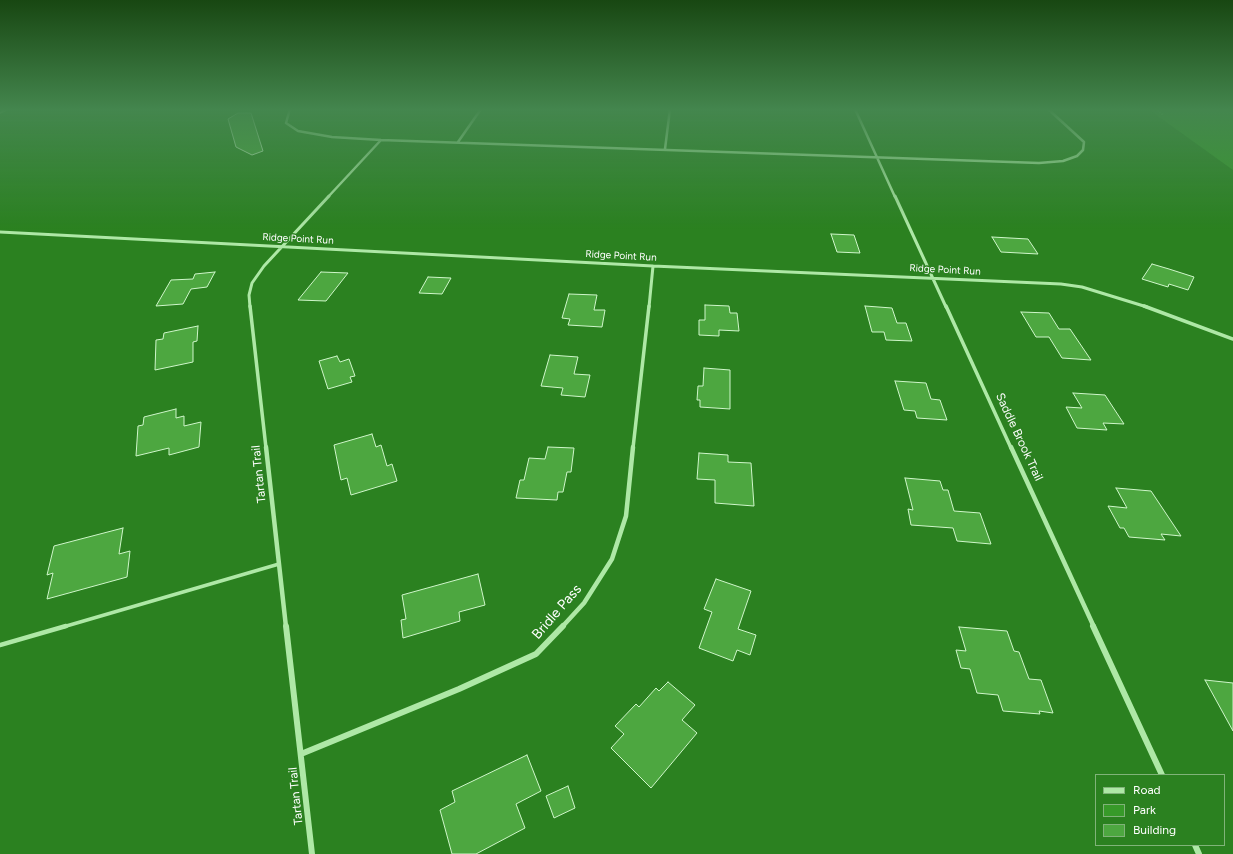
<!DOCTYPE html>
<html>
<head>
<meta charset="utf-8">
<style>
  body { margin:0 }
  #map { position:relative; width:1233px; height:854px; overflow:hidden; background:#2b8120; font-family:Figtree,sans-serif }
  canvas { display:block }
  .legend { position:absolute; left:1095px; top:774px; width:130px; height:72px; box-sizing:border-box; background:#2b8120; border:1px solid #80b379; margin:0; padding:5px 7px; list-style:none; font-size:12px; color:#fff }
  .legend li { display:flex; align-items:center; gap:8px; height:20px }
  .legend b { width:20px; border:1px solid #80b379 }
</style>
</head>
<body>
<div id="map">
<canvas width="1233" height="854"></canvas>
<ul class="legend">
<li><b style="height:5px;background:#aee8a6"></b>Road</li>
<li><b style="height:11px;background:#379a29"></b>Park</li>
<li><b style="height:11px;background:#4da740"></b>Building</li>
</ul>
</div>
<script>
const c = document.querySelector('canvas').getContext('2d');
c.lineJoin = 'round';
function fill(path, color) {
  c.fillStyle = color;
  c.fill(path, 'evenodd');
}
function toPath(rows) {
  const path = new Path2D();
  for (const r of rows) {
    path.moveTo(r[0], r[1]);
    for (let i = 2; i < r.length; i += 2) path.lineTo(r[i], r[i + 1]);
  }
  return path;
}
function stroke(path, color, width, dash) {
  c.strokeStyle = color;
  c.lineWidth = width;
  c.lineCap = dash ? 'butt' : 'round';
  c.setLineDash(dash || []);
  c.stroke(path);
}
function write(font, color, halo, rows, align = 'center') {
  c.font = font + ' Figtree,sans-serif';
  c.lineWidth = 3;
  c.setLineDash([]);
  c.textBaseline = 'middle';
  c.strokeStyle = halo;
  c.fillStyle = color;
  for (const [text, x, y, turn = 0] of rows) {
    c.save();
    c.translate(x, y);
    c.rotate((+turn || 0) * Math.PI / 180);
    c.textAlign = isNaN(turn) ? turn : align;
    if (halo) c.strokeText(text, 0, 0);
    c.fillText(text, 0, 0);
    c.restore();
  }
}
fill(toPath([
  [1148,109,1233,109,1233,170]
]), '#379a29');
const building = toPath([
  [238,113,251,113,263,151,252,155,236,147,228,119,238,113],
  [831,234,854,235,860,253,837,252,831,234],
  [992,237,1028,239,1038,254,1001,252,992,237],
  [1152,264,1169,269,1194,277,1188,290,1169,284,1168,287,1142,279,1152,264],
  [215,272,207,287,191,289,183,304,156,306,171,280,193,279,195,274,215,272],
  [321,272,348,273,326,301,298,300,321,272],
  [428,277,451,278,442,294,419,293,428,277],
  [569,294,597,295,594,310,605,310,602,327,568,325,570,319,562,318,569,294],
  [705,305,729,306,730,313,737,313,739,331,719,330,719,336,699,335,699,320,705,320,705,305],
  [865,306,892,308,897,323,906,323,912,341,886,340,884,332,872,332,865,306],
  [1021,312,1049,313,1059,329,1070,329,1091,360,1062,358,1049,337,1036,337,1021,312],
  [198,326,197,341,193,342,193,362,155,370,156,340,163,339,164,333,198,326],
  [550,355,578,357,574,374,590,375,585,397,561,395,563,388,541,386,550,355],
  [337,356,340,362,349,359,355,376,350,377,352,382,328,389,319,361,337,356],
  [704,368,730,370,730,409,700,407,700,400,697,400,698,386,703,386,704,368],
  [895,381,926,383,931,399,940,400,947,420,917,418,915,411,904,410,895,381],
  [1073,393,1105,395,1124,424,1103,423,1107,430,1077,428,1066,407,1082,408,1073,393],
  [176,409,176,418,184,416,184,426,201,422,199,447,169,455,169,448,136,456,138,426,143,425,144,417,176,409],
  [372,434,376,447,381,445,387,466,392,464,397,481,351,495,347,478,341,480,334,445,372,434],
  [548,447,574,448,571,472,567,472,563,492,558,492,557,500,516,498,520,480,524,480,529,458,545,459,548,447],
  [699,453,728,455,728,462,751,463,754,506,715,503,715,480,697,479,699,453],
  [905,478,940,481,943,490,948,490,954,511,980,513,991,544,957,541,953,528,911,525,908,509,913,510,905,478],
  [1116,488,1151,491,1181,536,1161,534,1165,540,1129,537,1124,528,1120,528,1108,506,1127,508,1116,488],
  [123,528,119,554,130,551,127,577,47,599,53,573,47,575,54,546,123,528],
  [478,574,485,605,459,612,460,621,403,638,401,620,406,619,402,595,478,574],
  [716,579,751,591,738,629,756,635,750,655,737,650,733,661,699,648,712,612,704,609,716,579],
  [959,627,1007,631,1014,651,1019,652,1029,679,1041,680,1053,713,1039,711,1040,714,1003,711,998,695,977,693,970,669,961,668,956,650,966,651,959,627],
  [1205,680,1233,683,1233,731,1205,680],
  [668,682,695,705,682,720,697,733,651,788,611,748,624,734,615,726,636,704,639,707,656,688,659,691,668,682],
  [527,755,541,791,516,804,525,828,476,854,452,854,440,810,455,802,452,791,527,755],
  [568,786,575,808,554,818,546,796,568,786]
]);
fill(building, '#4da740');
stroke(building, '#cff6ca', 1);
stroke(toPath([
  [1156,109,1163,115]
]), '#aee8a6', 1.5, [1, 1.5]);
stroke(toPath([
  [63,627,279,564]
]), '#aee8a6', 3.5);
stroke(toPath([
  [0,645,66,626]
]), '#aee8a6', 4.5);
stroke(toPath([
  [290,109,286,123,298,131,332,137,381,140,1039,163,1063,161,1077,156,1083,150,1084,142,1048,109],
  [855,109,895,197],
  [458,142,481,109],
  [665,149,670,109],
  [328,197,381,140]
]), '#aee8a6', 2.5);
stroke(toPath([
  [895,196,946,307],
  [0,232,653,266,1061,284,1082,287,1147,307],
  [250,307,249,295,252,283,264,266,329,196],
  [649,307,653,266]
]), '#aee8a6', 3);
stroke(toPath([
  [250,306,266,448],
  [946,306,1011,448],
  [1144,306,1233,339],
  [633,448,649,306]
]), '#aee8a6', 3.5);
stroke(toPath([
  [266,447,286,627],
  [1011,447,1094,627],
  [562,627,584,603,612,559,626,516,633,447]
]), '#aee8a6', 4.5);
stroke(toPath([
  [286,626,312,854],
  [1093,626,1162,775],
  [301,754,459,689,536,654,563,626],
  [1195,845,1199,854]
]), '#aee8a6', 6);
fill(toPath([
  [5,109,10,109,0,114,0,112,5,109]
]), '#aee8a6');
const sky = c.createLinearGradient(0, 0, 0, 229);
sky.addColorStop(0, '#184712');
sky.addColorStop(0.48, '#44864e');
sky.addColorStop(1, '#44864e00');
c.fillStyle = sky;
c.fillRect(0, 0, 1233, 229);
write('10px', '#fff', '#2b8120', [
  ["Ridge Point Run",298,239,3],
  ["Ridge Point Run",621,256,3],
  ["Ridge Point Run",945,270,3]
]);
write('12px', '#fff', '#2b8120', [
  ["Saddle Brook Trail",1019,437,65],
  ["Tartan Trail",259,474,-96],
  ["Tartan Trail",296,796,-96]
]);
write('14px', '#fff', '#2b8120', [
  ["Bridle Pass",557,612,-49]
]);
</script>
</body>
</html>
